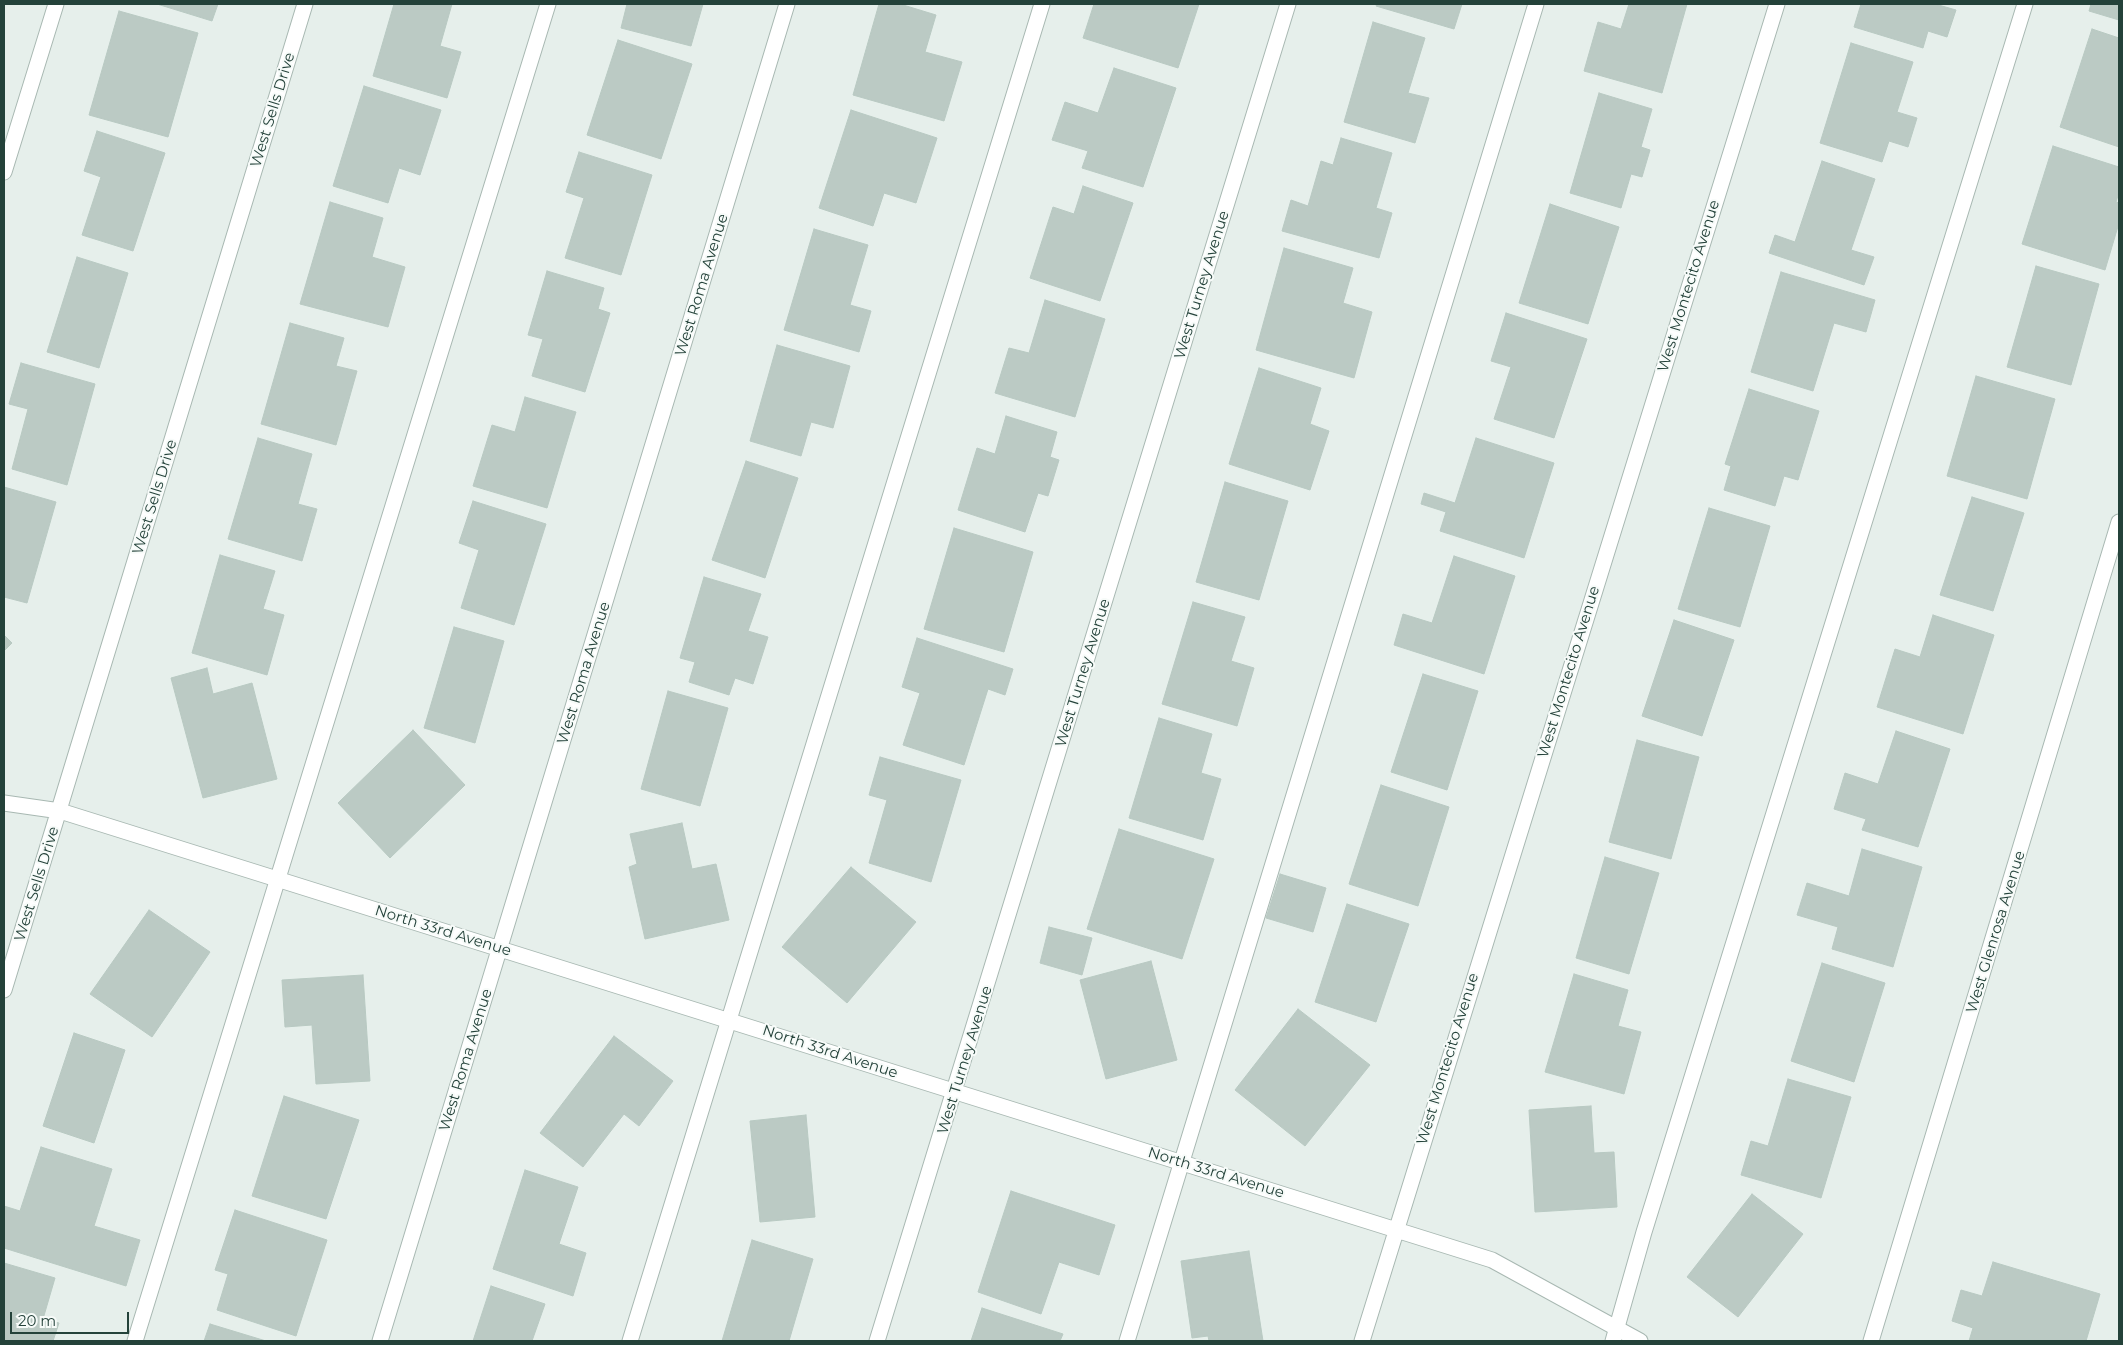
<!DOCTYPE html>
<html>
<head>
<meta charset="utf-8">
<style>
  body { margin:0 }
  #map { position:relative; width:2123px; height:1345px; overflow:hidden; background:#e6efeb; font-family:Montserrat,sans-serif }
  canvas { display:block }
  .frame { position:absolute; inset:0; border:5px solid #24423a; pointer-events:none }
  .scale { position:absolute; left:10px; top:1312px; width:119px; height:22px; box-sizing:border-box; border:2px solid #24423a; border-top:0; padding-left:6px; font-size:15px; line-height:18px; white-space:nowrap; color:#24423a; -webkit-text-stroke:4px #f7fbf9; paint-order:stroke }
</style>
</head>
<body>
<div id="map">
<canvas width="2123" height="1345"></canvas>
<div class="frame"></div>
<div class="scale">20 m</div>
</div>
<script>
const c = document.querySelector('canvas').getContext('2d');
c.lineJoin = 'round';
function fill(path, color) {
  c.fillStyle = color;
  c.fill(path, 'evenodd');
}
function toPath(rows) {
  const path = new Path2D();
  for (const r of rows) {
    path.moveTo(r[0], r[1]);
    for (let i = 2; i < r.length; i += 2) path.lineTo(r[i], r[i + 1]);
  }
  return path;
}
function stroke(path, color, width, dash) {
  c.strokeStyle = color;
  c.lineWidth = width;
  c.lineCap = dash ? 'butt' : 'round';
  c.setLineDash(dash || []);
  c.stroke(path);
}
function write(font, color, halo, rows, align = 'center') {
  c.font = font + ' Montserrat,sans-serif';
  c.lineWidth = 4;
  c.setLineDash([]);
  c.textBaseline = 'middle';
  c.strokeStyle = halo;
  c.fillStyle = color;
  for (const [text, x, y, turn = 0] of rows) {
    c.save();
    c.translate(x, y);
    c.rotate((+turn || 0) * Math.PI / 180);
    c.textAlign = isNaN(turn) ? turn : align;
    if (halo) c.strokeText(text, 0, 0);
    c.fillText(text, 0, 0);
    c.restore();
  }
}
const building = toPath([
  [157,4,218,4,212,21,157,4],
  [394,4,452,4,440,46,461,52,447,98,373,76,394,4],
  [627,4,703,4,691,46,621,28,627,4],
  [879,4,900,4,936,15,925,52,962,62,944,121,853,95,879,4],
  [1094,4,1199,4,1178,68,1083,38,1094,4],
  [1377,4,1462,4,1454,29,1376,6,1377,4],
  [1629,4,1687,4,1662,93,1584,71,1598,22,1621,29,1629,4],
  [1861,4,1935,4,1956,10,1947,37,1928,31,1923,48,1854,27,1861,4],
  [2091,4,2119,4,2119,20,2089,11,2091,4],
  [119,11,198,33,168,137,89,115,119,11],
  [1373,22,1425,38,1408,93,1429,98,1415,143,1344,122,1373,22],
  [2092,29,2119,38,2119,147,2060,127,2092,29],
  [618,40,692,64,661,159,587,135,618,40],
  [1851,43,1913,62,1897,112,1917,118,1908,147,1889,141,1882,162,1820,143,1851,43],
  [1114,68,1176,88,1143,187,1082,168,1088,151,1052,140,1065,102,1098,113,1114,68],
  [364,86,441,110,420,175,399,168,388,203,333,186,364,86],
  [1599,93,1652,109,1641,147,1650,150,1642,177,1631,174,1621,208,1570,193,1599,93],
  [851,110,937,138,916,203,884,193,873,226,819,208,851,110],
  [97,131,165,153,133,251,82,235,101,177,84,171,97,131],
  [1341,138,1392,153,1376,208,1392,213,1379,258,1282,231,1291,200,1308,206,1321,161,1333,165,1341,138],
  [2053,146,2119,167,2119,192,2116,202,2119,203,2119,223,2105,270,2022,244,2053,146],
  [579,152,652,175,621,275,565,258,584,198,566,192,579,152],
  [1822,161,1875,179,1851,250,1874,257,1864,285,1769,253,1775,235,1795,242,1822,161],
  [1083,186,1133,203,1100,301,1030,278,1053,207,1074,214,1083,186],
  [330,202,383,218,372,257,405,267,388,327,300,304,330,202],
  [1550,204,1619,227,1588,324,1519,303,1550,204],
  [814,229,868,245,850,305,871,311,859,352,784,330,814,229],
  [1284,248,1353,268,1343,303,1372,312,1354,378,1256,350,1284,248],
  [77,257,128,273,99,368,47,352,77,257],
  [2036,266,2099,284,2071,385,2007,367,2036,266],
  [547,271,604,288,598,309,610,313,585,392,532,376,543,339,528,335,547,271],
  [1781,272,1875,300,1866,332,1834,323,1813,391,1751,372,1781,272],
  [1045,300,1105,319,1075,417,995,393,1009,348,1029,353,1045,300],
  [1506,313,1587,339,1554,438,1494,419,1511,367,1491,361,1506,313],
  [290,323,344,338,336,366,357,371,336,445,261,424,290,323],
  [777,345,850,366,833,428,811,422,801,456,750,441,777,345],
  [21,363,95,384,67,485,12,469,28,409,9,404,21,363],
  [1259,368,1321,388,1310,424,1329,431,1310,490,1229,464,1259,368],
  [1976,376,2055,399,2027,499,1947,476,1976,376],
  [1749,389,1819,411,1798,480,1784,476,1775,506,1724,490,1731,466,1725,464,1749,389],
  [525,397,576,412,547,508,473,486,492,425,515,432,525,397],
  [1006,416,1057,432,1050,457,1059,460,1048,496,1038,493,1025,532,958,510,977,448,995,454,1006,416],
  [258,438,312,454,298,504,317,509,302,561,228,539,258,438],
  [1476,438,1554,463,1524,558,1440,531,1446,512,1421,504,1424,493,1455,503,1476,438],
  [746,461,798,478,765,578,712,560,746,461],
  [1225,482,1288,501,1259,600,1196,582,1225,482],
  [4,487,56,502,27,603,4,597,4,487],
  [1972,497,2024,513,1993,611,1940,595,1972,497],
  [473,501,546,524,514,625,461,608,479,550,459,543,473,501],
  [1709,508,1770,526,1740,627,1678,609,1709,508],
  [954,528,1033,552,1004,652,924,629,954,528],
  [220,555,275,571,263,609,284,615,267,675,192,653,220,555],
  [1454,556,1515,576,1484,674,1394,645,1403,614,1432,623,1454,556],
  [704,577,761,594,748,631,768,637,753,684,735,678,729,695,689,682,695,662,680,658,704,577],
  [1193,602,1245,617,1231,661,1254,668,1237,726,1162,704,1193,602],
  [1933,615,1994,635,1963,734,1877,707,1895,649,1920,657,1933,615],
  [1674,620,1734,640,1702,736,1642,716,1674,620],
  [454,627,504,641,475,743,424,728,454,627],
  [4,635,12,643,4,651,4,635],
  [917,638,1013,669,1005,695,988,689,964,765,903,745,920,693,902,687,917,638],
  [207,668,213,694,252,683,277,779,203,798,171,678,207,668],
  [1423,674,1478,691,1447,790,1391,772,1423,674],
  [668,691,728,708,700,806,641,789,668,691],
  [1159,718,1212,734,1201,773,1221,779,1203,840,1129,818,1159,718],
  [413,730,465,785,390,858,338,803,413,730],
  [1896,731,1950,749,1918,847,1862,830,1866,819,1834,809,1845,773,1878,784,1896,731],
  [1637,740,1699,757,1671,859,1609,842,1637,740],
  [880,757,961,780,931,882,869,863,887,800,869,795,880,757],
  [1381,785,1449,807,1418,906,1349,884,1381,785],
  [682,823,692,869,716,864,729,920,645,939,629,867,637,864,630,834,682,823],
  [1119,829,1214,859,1182,959,1087,929,1119,829],
  [1862,849,1922,867,1893,967,1832,949,1838,927,1797,915,1807,883,1849,896,1862,849],
  [1605,857,1659,873,1629,974,1576,958,1605,857],
  [851,867,916,922,847,1003,782,947,851,867],
  [1280,874,1326,888,1313,932,1266,918,1280,874],
  [1347,904,1409,924,1376,1022,1315,1002,1347,904],
  [149,910,210,952,152,1037,90,994,149,910],
  [1049,927,1092,938,1082,975,1040,963,1049,927],
  [1151,961,1177,1060,1106,1079,1080,980,1151,961],
  [1822,963,1885,983,1854,1082,1791,1061,1822,963],
  [1574,974,1628,990,1618,1026,1641,1032,1624,1094,1545,1072,1574,974],
  [363,975,370,1081,316,1084,312,1025,285,1027,282,980,363,975],
  [1298,1009,1370,1065,1305,1146,1235,1090,1298,1009],
  [74,1033,125,1050,94,1143,43,1126,74,1033],
  [614,1036,673,1081,639,1126,624,1114,583,1167,540,1133,614,1036],
  [1788,1079,1851,1097,1821,1198,1741,1175,1751,1141,1768,1146,1788,1079],
  [284,1096,359,1120,326,1219,252,1196,284,1096],
  [1591,1106,1594,1153,1614,1152,1617,1207,1535,1212,1529,1110,1591,1106],
  [806,1115,815,1217,760,1222,750,1121,806,1115],
  [41,1147,112,1169,94,1226,140,1240,126,1286,4,1248,4,1206,20,1211,41,1147],
  [525,1170,578,1187,559,1244,586,1253,573,1296,493,1269,525,1170],
  [1011,1191,1115,1225,1099,1275,1059,1262,1041,1314,978,1292,1011,1191],
  [1752,1194,1803,1234,1738,1317,1687,1277,1752,1194],
  [235,1210,327,1240,296,1336,217,1310,228,1274,215,1270,235,1210],
  [752,1240,813,1259,789,1341,722,1341,752,1240],
  [1249,1251,1263,1341,1209,1341,1208,1336,1192,1338,1181,1261,1249,1251],
  [1993,1262,2100,1294,2086,1341,1969,1341,1973,1328,1952,1321,1961,1290,1982,1296,1993,1262],
  [4,1263,55,1278,43,1319,59,1323,53,1341,4,1341,4,1263],
  [491,1286,545,1304,532,1341,473,1341,491,1286],
  [982,1308,1063,1334,1060,1341,971,1341,982,1308],
  [210,1324,266,1341,204,1341,210,1324]
]);
fill(building, '#bbcac4');
stroke(building, '#b8c9c2', 1);
const service = toPath([
  [4,172,56,4],
  [135,1341,548,4],
  [630,1341,1042,4],
  [1127,1341,1536,4],
  [1613,1341,1644,1232,2025,4]
]);
const minor = toPath([
  [4,803,60,811,1492,1260,1640,1341],
  [4,990,305,4],
  [380,1341,787,4],
  [877,1341,1288,4],
  [1362,1341,1777,4],
  [1871,1341,2119,522]
]);
stroke(service, '#a8b8b2', 17);
stroke(minor, '#a8b8b2', 17);
stroke(service, '#fff', 15);
stroke(minor, '#fff', 15);
write('15px', '#24423a', '#f7fbf9', [
  ["West Sells Drive",273,110,-73],
  ["West Roma Avenue",702,285,-73],
  ["West Turney Avenue",1202,285,-73],
  ["West Montecito Avenue",1689,286,-73],
  ["West Sells Drive",155,497,-73],
  ["West Montecito Avenue",1569,672,-73],
  ["West Roma Avenue",584,673,-73],
  ["West Turney Avenue",1083,673,-73],
  ["West Sells Drive",37,884,-73],
  ["North 33rd Avenue",443,931,17],
  ["West Glenrosa Avenue",1996,932,-73],
  ["North 33rd Avenue",830,1052,18],
  ["West Montecito Avenue",1448,1059,-73],
  ["West Roma Avenue",466,1060,-73],
  ["West Turney Avenue",965,1060,-73],
  ["North 33rd Avenue",1216,1173,17]
]);
</script>
</body>
</html>
